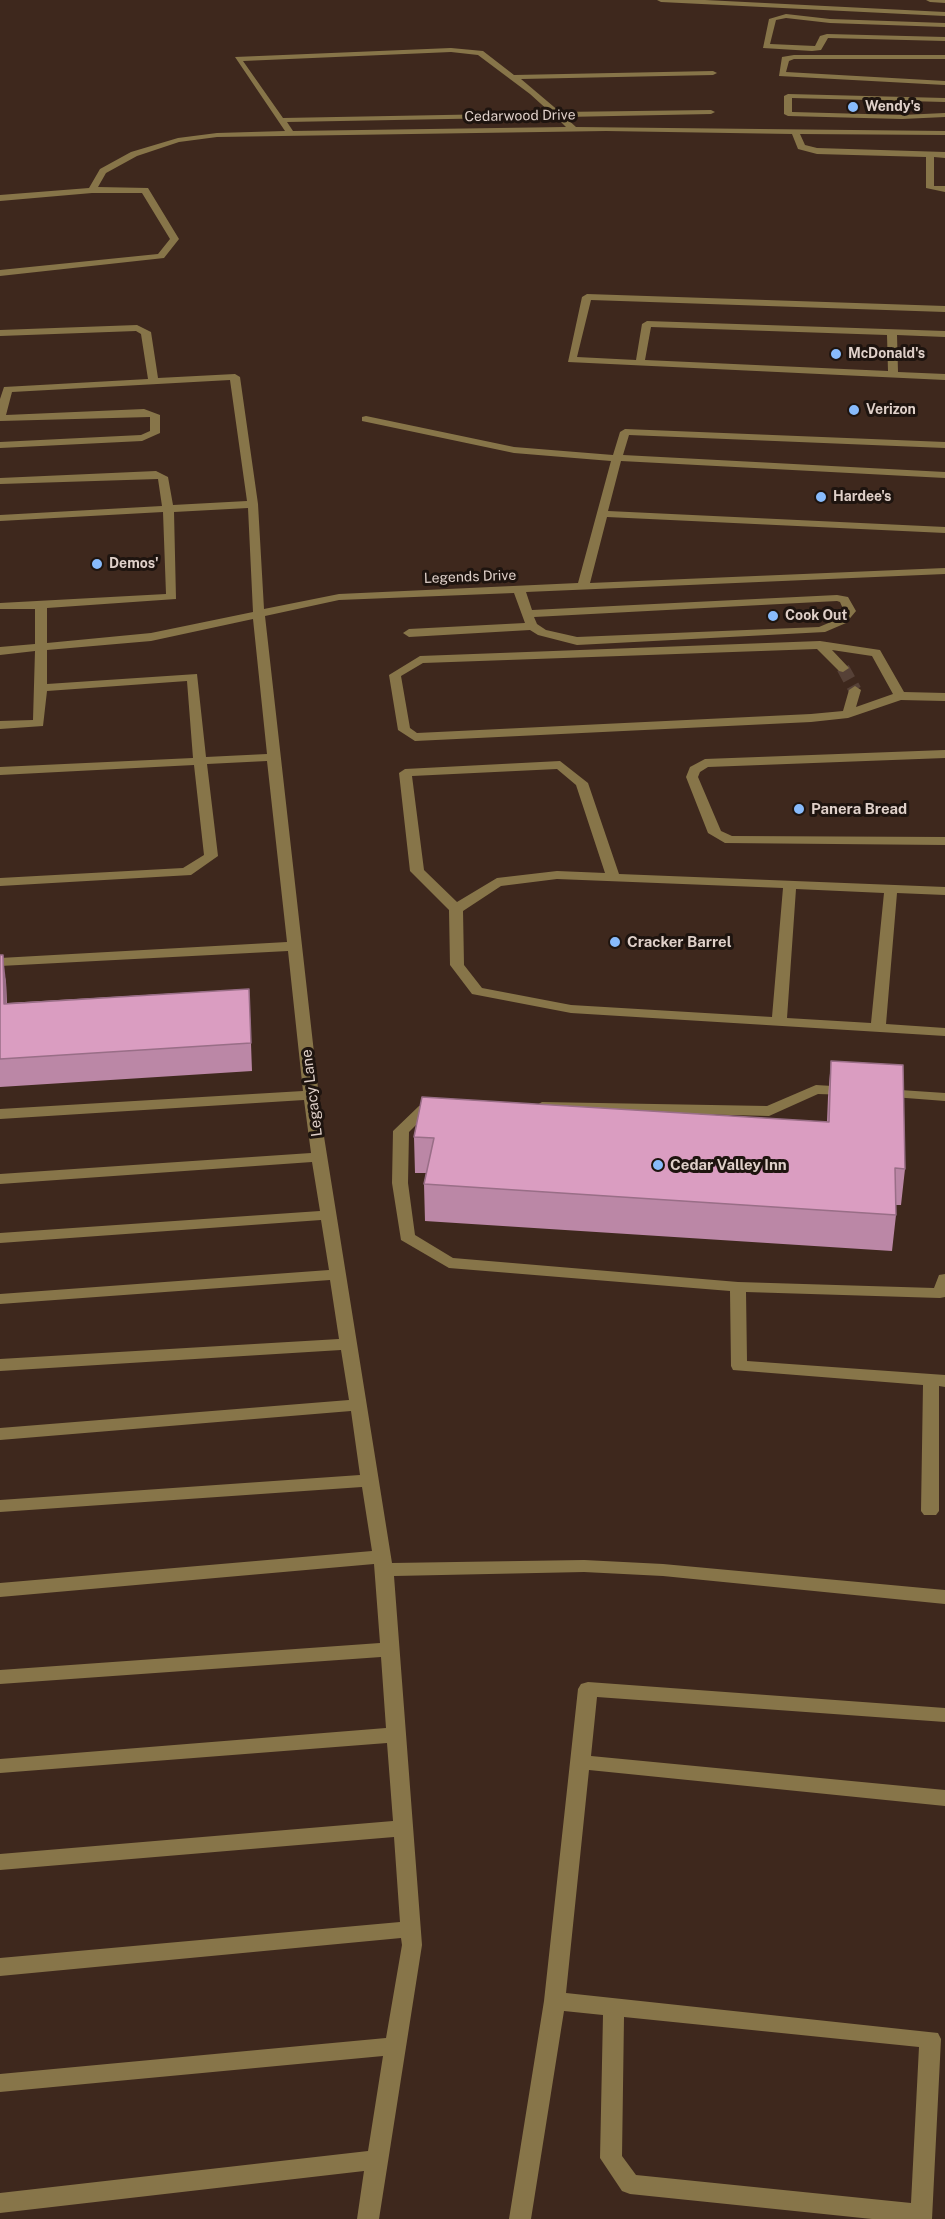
<!DOCTYPE html>
<html>
<head>
<meta charset="utf-8">
<style>
  body { margin:0 }
  canvas { display:block; background:#3e281d }
</style>
</head>
<body>
<canvas width="945" height="2219"></canvas>
<script>
const c = document.querySelector('canvas').getContext('2d');
c.lineJoin = 'round';
function toPath(rows) {
  const path = new Path2D();
  for (const r of rows) {
    path.moveTo(r[0], r[1]);
    for (let i = 2; i < r.length; i += 2) path.lineTo(r[i], r[i + 1]);
  }
  return path;
}
function stroke(path, color, width, dash) {
  c.strokeStyle = color;
  c.lineWidth = width;
  c.lineCap = dash ? 'butt' : 'round';
  c.setLineDash(dash || []);
  c.stroke(path);
}
function fill(path, color) {
  c.fillStyle = color;
  c.fill(path, 'evenodd');
}
function write(font, color, halo, rows, align = 'center') {
  c.font = font + ' "Public Sans",sans-serif';
  c.lineWidth = 6;
  c.setLineDash([]);
  c.textBaseline = 'middle';
  c.strokeStyle = halo;
  c.fillStyle = color;
  for (const [text, x, y, turn = 0] of rows) {
    c.save();
    c.translate(x, y);
    c.rotate((+turn || 0) * Math.PI / 180);
    c.textAlign = isNaN(turn) ? turn : align;
    if (halo) c.strokeText(text, 0, 0);
    c.fillText(text, 0, 0);
    c.restore();
  }
}
stroke(toPath([
  [843,668,855,690]
]), '#564137', 13, [13, 7]);
fill(toPath([
  [657,0,705,0,945,12,945,16,661,2,657,0],
  [926,0,945,0,945,3,930,2,926,0],
  [786,14,830,19,945,23,945,27,830,23,786,18,776,20,770,44,815,46,820,36,827,34,945,37,945,41,828,38,821,50,812,51,763,48,769,19,786,14],
  [451,48,483,51,514,75,713,71,717,73,713,75,521,79,560,112,711,110,715,112,711,114,565,117,576,127,945,131,945,135,800,134,805,145,817,148,945,152,945,158,934,157,934,186,945,186,945,192,926,188,926,157,817,154,798,149,792,134,606,131,217,137,179,142,137,156,106,173,98,187,148,188,179,239,164,258,0,276,0,270,158,254,170,239,142,193,92,193,0,201,0,195,89,188,100,169,131,152,178,138,217,133,285,131,235,57,451,48],
  [451,52,478,55,530,94,551,113,283,118,243,61,451,52],
  [556,117,566,127,293,131,287,122,556,117],
  [794,55,945,55,945,59,794,59,789,61,786,72,945,81,945,85,779,76,782,57,794,55],
  [788,94,945,98,945,102,792,98,792,112,902,115,945,113,945,117,902,119,788,116,784,114,784,96,788,94],
  [587,294,945,306,945,312,591,300,577,357,636,360,642,324,647,321,945,331,945,337,897,335,898,372,945,374,945,380,568,362,582,297,587,294],
  [651,327,887,335,888,371,645,360,651,327],
  [137,325,151,332,158,378,235,374,240,377,258,504,264,609,339,594,578,583,611,461,514,453,362,421,362,417,366,416,514,447,613,455,620,432,625,429,945,442,945,448,629,435,623,455,945,472,945,478,621,461,608,511,945,527,945,533,607,517,590,583,945,568,945,574,526,592,532,610,837,595,848,597,856,611,846,623,825,632,577,645,538,635,530,630,409,637,403,633,409,629,525,623,514,593,339,600,265,616,322,1124,392,1563,584,1560,663,1564,945,1590,945,1604,663,1576,584,1572,394,1576,422,1945,379,2219,357,2219,364,2171,0,2213,0,2193,368,2151,383,2056,0,2092,0,2074,386,2038,402,1945,401,1938,0,1976,0,1958,400,1922,394,1837,0,1870,0,1854,393,1821,387,1743,0,1773,0,1759,386,1728,381,1657,0,1684,0,1670,380,1643,374,1564,0,1597,0,1583,372,1551,362,1487,0,1512,0,1500,360,1475,351,1411,0,1440,0,1428,349,1400,341,1350,0,1371,0,1359,339,1339,330,1280,0,1304,0,1294,329,1270,321,1220,0,1243,0,1233,320,1211,312,1162,0,1184,0,1174,311,1153,304,1100,0,1119,0,1109,303,1091,288,951,0,966,0,958,287,942,267,761,207,764,218,856,191,875,0,886,0,878,183,868,204,855,194,765,0,775,0,767,193,758,187,681,47,691,43,726,0,729,0,721,33,720,35,651,0,655,0,647,35,644,35,609,0,609,0,603,166,594,163,512,0,521,0,515,162,506,158,479,0,484,0,478,156,471,168,477,173,505,247,501,230,380,12,392,6,415,144,409,160,415,160,433,142,441,0,448,0,442,141,435,150,431,150,417,0,421,0,399,4,387,148,379,141,334,136,331,0,336,0,330,137,325],
  [248,508,253,612,151,633,47,643,47,608,176,599,174,512,248,508],
  [837,601,840,602,844,611,838,619,819,627,577,637,546,630,537,624,534,617,837,601],
  [253,619,267,754,206,757,197,674,47,684,47,650,151,641,253,619],
  [820,641,880,650,904,692,945,693,945,701,901,700,848,718,811,722,415,741,398,730,389,675,420,656,820,641],
  [817,649,839,671,843,672,849,668,832,650,872,656,893,694,856,707,861,690,855,686,849,690,843,711,811,714,417,733,410,728,401,676,423,663,817,649],
  [945,750,945,758,708,767,700,772,698,777,721,831,732,836,945,837,945,845,725,843,708,833,686,777,690,767,705,759,945,750],
  [560,761,588,783,619,874,945,887,945,895,897,893,886,1024,945,1028,945,1036,571,1013,472,994,450,965,449,910,410,871,399,773,405,769,560,761],
  [557,769,576,785,605,873,557,871,497,878,457,902,424,870,412,776,557,769],
  [557,879,783,888,772,1017,571,1005,482,988,464,965,463,911,501,886,557,879],
  [796,889,884,893,871,1023,787,1018,796,889],
  [816,1085,849,1087,856,1091,849,1095,818,1094,769,1116,542,1110,535,1106,542,1102,767,1106,816,1085],
  [885,1089,945,1093,945,1101,880,1096,878,1093,880,1090,885,1089],
  [437,1104,444,1108,442,1111,428,1113,409,1132,408,1183,415,1235,453,1258,738,1282,934,1288,939,1275,945,1274,945,1297,940,1298,746,1292,747,1361,945,1375,945,1387,939,1386,939,1511,936,1515,924,1515,921,1511,923,1385,733,1370,731,1366,730,1291,449,1268,401,1240,392,1183,393,1131,419,1106,437,1104],
  [588,1682,945,1708,945,1722,597,1697,591,1756,945,1790,945,1806,589,1770,566,1993,938,2033,941,2039,932,2219,872,2219,630,2194,622,2191,600,2158,603,2015,564,2011,531,2219,509,2219,544,2001,578,1689,581,1684,588,1682],
  [624,2017,919,2047,911,2203,636,2175,622,2156,624,2017]
]), '#877549');
fill(toPath([
  [0,955,6,982,7,1003,249,989,252,1071,0,1087],
  [831,1061,905,1169,901,1205,896,1205,896,1215,892,1251,425,1221,424,1184,426,1173,415,1173,414,1137,827,1122,828,1097]
]), '#bb87a6');
fill(toPath([
  [3,955,6,982,7,1031,4,1004]
]), '#996e87');
const building = toPath([
  [0,955,3,955,4,1004,249,989,251,1043,0,1059,0,955],
  [831,1061,903,1065,905,1169,895,1168,896,1215,424,1184,434,1138,414,1137,422,1097,829,1122,831,1061]
]);
fill(building, '#da9dc1');
stroke(building, '#996e87', 1.5);
for (const [x, y, r, color] of [
  [853,107,6,"#88bbfc"],
  [836,354,6,"#88bbfc"],
  [854,410,6,"#88bbfc"],
  [821,497,6,"#88bbfc"],
  [97,564,6,"#88bbfc"],
  [773,616,6,"#88bbfc"],
  [799,809,6,"#88bbfc"],
  [615,942,6,"#88bbfc"],
  [658,1165,6,"#88bbfc"]
]) {
  const dot = new Path2D();
  dot.arc(x, y, r, 0, 2 * Math.PI);
  c.fillStyle = color;
  c.fill(dot);
  stroke(dot, '#1e140f', 2);
}
write('bold 14px', '#dfd0c9', '#1e140f', [
  ["Wendy's",865,107],
  ["McDonald's",848,354],
  ["Verizon",866,410],
  ["Hardee's",833,497],
  ["Demos'",109,564],
  ["Cook Out",785,616]
], 'left');
write('14px', '#dfd0c9', '#1e140f', [
  ["Cedarwood Drive",520,116,-1],
  ["Legends Drive",470,577,-2]
]);
write('bold 15px', '#dfd0c9', '#1e140f', [
  ["Panera Bread",811,809],
  ["Cracker Barrel",627,942],
  ["Cedar Valley Inn",670,1165]
], 'left');
write('15px', '#dfd0c9', '#1e140f', [
  ["Legacy Lane",312,1093,-97]
]);
</script>
</body>
</html>
